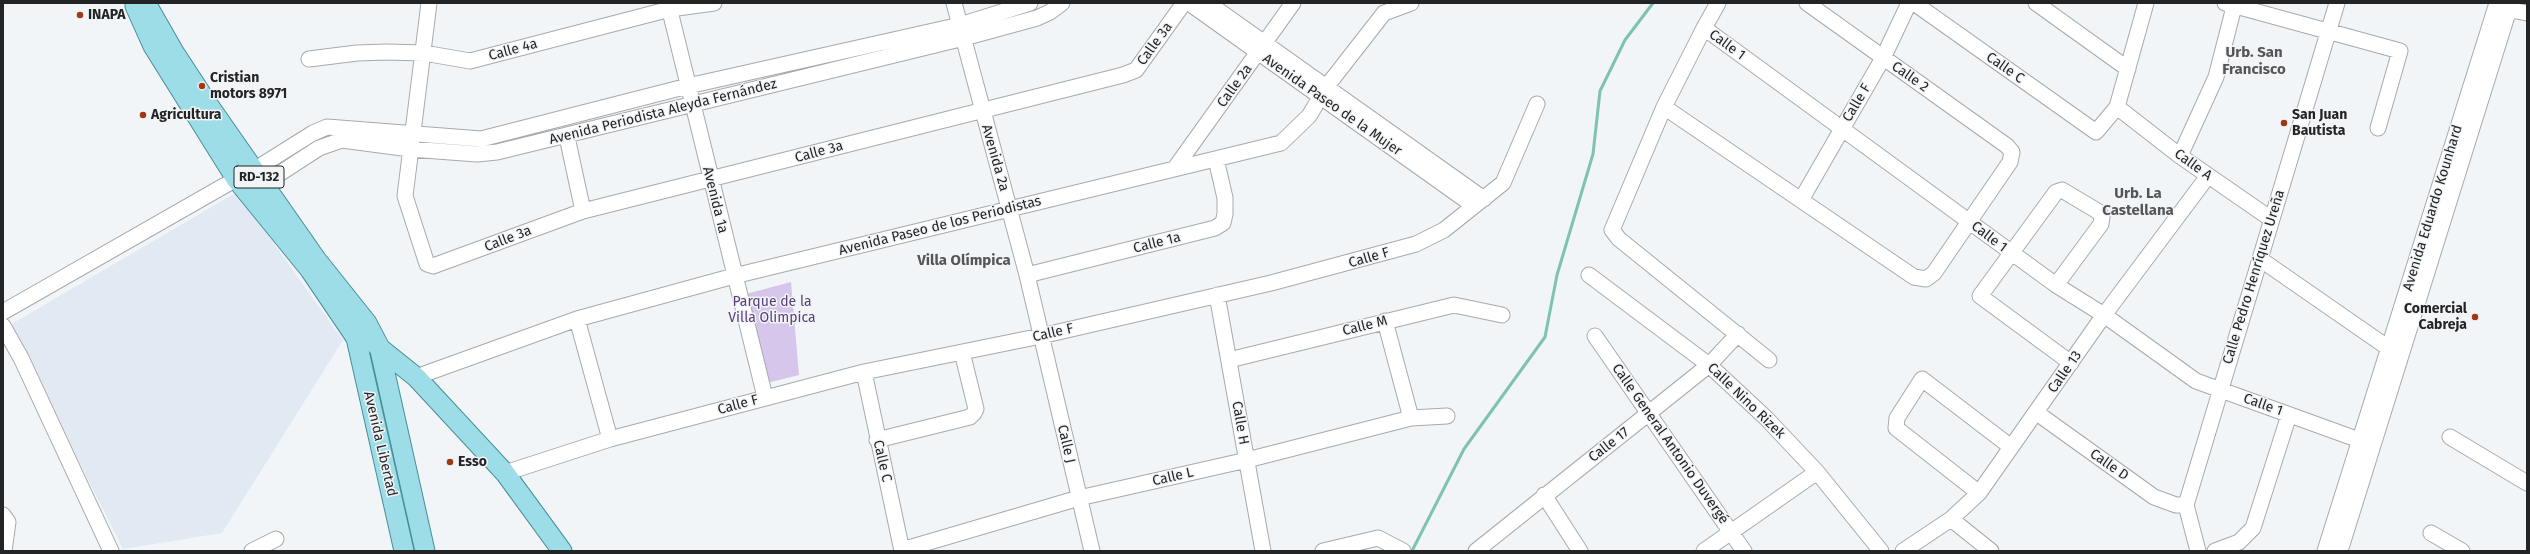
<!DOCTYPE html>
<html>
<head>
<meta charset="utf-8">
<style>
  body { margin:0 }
  #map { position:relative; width:2530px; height:554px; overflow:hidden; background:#f2f5f7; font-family:"Fira Sans",sans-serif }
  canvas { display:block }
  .frame { position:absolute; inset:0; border:4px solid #232425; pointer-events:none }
</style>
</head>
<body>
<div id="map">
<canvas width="2530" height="554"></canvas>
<div class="frame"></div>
</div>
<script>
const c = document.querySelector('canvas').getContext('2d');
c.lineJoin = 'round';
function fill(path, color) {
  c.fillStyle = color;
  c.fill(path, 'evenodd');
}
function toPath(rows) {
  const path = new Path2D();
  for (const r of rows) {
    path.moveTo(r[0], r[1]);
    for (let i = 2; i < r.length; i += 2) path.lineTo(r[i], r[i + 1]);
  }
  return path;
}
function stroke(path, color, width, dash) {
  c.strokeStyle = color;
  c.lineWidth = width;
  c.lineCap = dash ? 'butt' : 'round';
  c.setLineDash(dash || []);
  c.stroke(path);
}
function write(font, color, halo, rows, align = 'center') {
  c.font = font + ' "Fira Sans",sans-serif';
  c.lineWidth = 3;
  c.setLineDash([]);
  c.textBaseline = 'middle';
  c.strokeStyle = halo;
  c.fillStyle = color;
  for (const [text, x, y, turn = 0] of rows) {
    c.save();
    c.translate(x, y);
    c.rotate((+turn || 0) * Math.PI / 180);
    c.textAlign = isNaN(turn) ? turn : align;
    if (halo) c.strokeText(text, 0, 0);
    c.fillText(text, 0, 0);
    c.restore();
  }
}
fill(toPath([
  [237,192,343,340,222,533,123,549,10,325]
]), '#e1eaf2');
fill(toPath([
  [791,282,799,375,767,383,746,294]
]), '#d6c6ec');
stroke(toPath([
  [1412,551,1464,449,1545,337,1557,275,1593,154,1600,91,1625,40,1653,3]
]), '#7fc2b3', 3);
const minor = toPath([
  [429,3,405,196,427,264,433,266,583,211,1123,75,1136,70,1184,3],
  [668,3,765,397],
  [954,3,1027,275,1092,551],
  [1189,3,1474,206],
  [1208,3,1484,199],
  [1914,3,2096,132,2117,107,2146,3],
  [2036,3,2128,69],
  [2225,3,2400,51,2378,128],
  [2501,8,2527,13],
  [1704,28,1718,3],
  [309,59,357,53,386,52,424,53,470,61,670,9,714,3],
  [1664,107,1914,277,1926,279,1934,273,2010,162,2012,152,2007,146,1807,3],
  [2117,107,2180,156,2271,219],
  [567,137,583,211],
  [2180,156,2216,77,2235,3],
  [1175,168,1293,3],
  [254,170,313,133,327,127,481,139,688,86,960,25,1030,3],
  [265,183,319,148,342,140,410,149,477,154,497,152,964,38,1037,18,1050,12,1062,3],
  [1801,200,1883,58,1909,3],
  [2260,259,2397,354],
  [1027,275,1215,228,1223,223,1225,214,1225,198,1216,159],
  [1589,275,1709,365,1766,418,1817,472,1881,551],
  [2056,285,2101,224,2102,217,2099,212,2062,190,2056,192,1980,296,2071,363],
  [1217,295,1263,551],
  [3,312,236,179],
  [577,319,610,439],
  [1385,321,1411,418],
  [3,326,21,358,111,551],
  [1595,336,1744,551],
  [1229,360,1454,305,1502,315],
  [1769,360,1619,239,1612,230,1664,107,1704,28,2056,285,2104,315,2196,381,2373,445],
  [864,372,902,551],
  [416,377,577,319,734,276,1281,143,1309,116,1327,86,1384,13,1411,3],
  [2037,413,2154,497,2176,505,2186,505],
  [2450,437,2527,483],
  [877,440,970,417,974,413,976,409,962,352],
  [505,473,610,439,864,372,1041,336,1271,283,1416,244,1444,230,1503,183,1537,104],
  [1979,493,1896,428,1897,418,1922,379,2011,447],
  [1544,495,1580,551],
  [3,515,8,522,4,551],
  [1951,519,1991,551],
  [2431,533,2462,551],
  [902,550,1079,498,1247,460,1411,418,1447,416],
  [252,551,276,539],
  [1323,551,1378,538,1403,551],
  [1476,551,1709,365,1738,334],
  [1704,551,1817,472],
  [1903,551,1951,519,1979,493,2104,315,2208,176],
  [2198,551,2186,505,2337,3],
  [2215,551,2239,542,2253,528,2289,415],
  [2325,551,2497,3],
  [2340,551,2511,3]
]);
const major = toPath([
  [146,3,174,52,210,107,316,259,367,323,379,346,425,551],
  [135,6,153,46,236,179,310,270,356,338,404,551],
  [376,345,416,377,505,473,562,551]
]);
stroke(minor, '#a7aaac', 17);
stroke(major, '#478e9a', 21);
stroke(minor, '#fff', 15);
stroke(major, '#9ddde8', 19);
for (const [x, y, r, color] of [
  [80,15,4,"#9f3815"],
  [202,86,4,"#9f3815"],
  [143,115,4,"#9f3815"],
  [2284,123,4,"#9f3815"],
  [2475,317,4,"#9f3815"],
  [450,462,4,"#9f3815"]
]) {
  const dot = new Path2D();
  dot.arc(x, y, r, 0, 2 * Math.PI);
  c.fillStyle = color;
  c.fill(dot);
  stroke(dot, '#f2f5f7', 1.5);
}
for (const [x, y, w] of [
  [259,177,50]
]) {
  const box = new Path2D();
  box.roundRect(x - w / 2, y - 11, w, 22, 3);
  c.fillStyle = '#f2f5f7';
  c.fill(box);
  stroke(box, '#232425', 1);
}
write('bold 13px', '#232425', null, [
  ["RD-132",259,177]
]);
write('bold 14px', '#232425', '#f2f5f7', [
  ["INAPA",88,15],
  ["Cristian",210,78],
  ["motors 8971",210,94],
  ["Agricultura",151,115],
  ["San Juan",2292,115],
  ["Bautista",2292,131],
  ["Comercial",2467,309,"right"],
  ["Cabreja",2467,325,"right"],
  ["Esso",458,462]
], 'left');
write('14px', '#232425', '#f2f5f7', [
  ["Calle 3a",1155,44,-54],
  ["Calle 1",1727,45,36],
  ["Calle 4a",513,50,-15],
  ["Calle C",2005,68,35],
  ["Calle 2",1910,77,35],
  ["Calle 2a",1235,86,-54],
  ["Calle F",1857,103,-59],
  ["Avenida Paseo de la Mujer",1332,105,35],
  ["Avenida Periodista Aleyda Fernández",663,112,-14],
  ["Calle 3a",819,152,-15],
  ["Avenida 2a",995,158,74],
  ["Calle A",2193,165,36],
  ["Avenida 1a",715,200,76],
  ["Avenida Eduardo Kounhard",2433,208,-73],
  ["Avenida Paseo de los Periodistas",940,226,-14],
  ["Calle 1",1989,237,37],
  ["Calle 3a",508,239,-21],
  ["Calle 1a",1157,243,-14],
  ["Calle F",1369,258,-16],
  ["Calle Pedro Henríquez Ureña",2254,277,-73],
  ["Calle M",1365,326,-14],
  ["Calle F",1053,333,-13],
  ["Calle 13",2065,372,-55],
  ["Calle Nino Rizek",1746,401,44],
  ["Calle F",738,405,-15],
  ["Calle 1",2263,405,20],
  ["Calle H",1240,423,80],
  ["Avenida Libertad",380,444,77],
  ["Calle J",1066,444,77],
  ["Calle General Antonio Duvergé",1670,444,55],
  ["Calle 17",1609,445,-38],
  ["Calle C",882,461,77],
  ["Calle D",2109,465,35],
  ["Calle L",1173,477,-13]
]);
write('14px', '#593d79', '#f2f5f7', [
  ["Parque de la",772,302],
  ["Villa Olimpica",772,318]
]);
write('bold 15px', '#545658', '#f2f5f7', [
  ["Urb. San",2254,53],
  ["Francisco",2254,70],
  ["Urb. La",2138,194],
  ["Castellana",2138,211],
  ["Villa Olímpica",964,261]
]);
</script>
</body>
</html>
